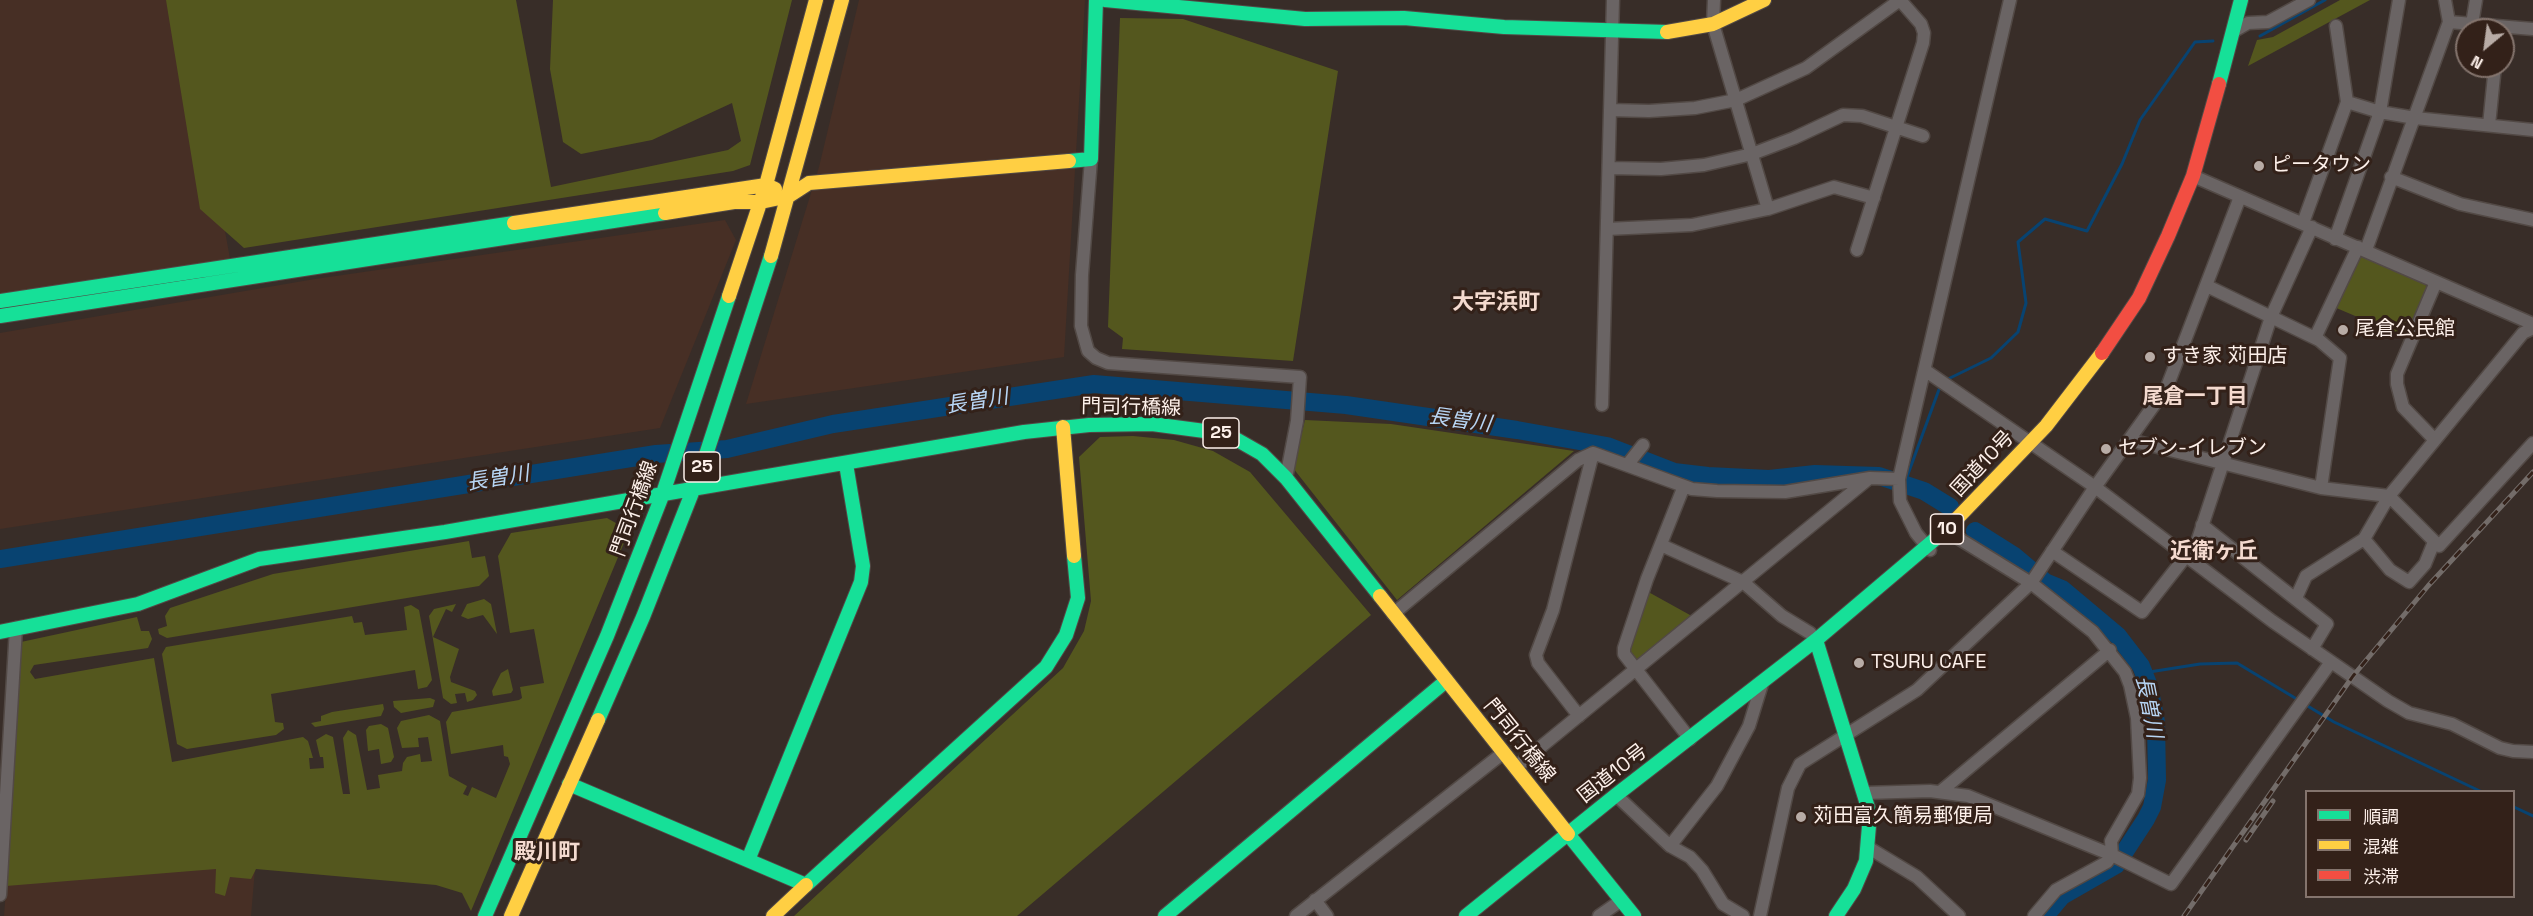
<!DOCTYPE html>
<html>
<head>
<meta charset="utf-8">
<style>
  body { margin:0 }
  #map { position:relative; width:2533px; height:916px; overflow:hidden; background:#382d28; font-family:"Space Grotesk","Noto Sans JP",sans-serif }
  canvas { display:block }
  .legend { position:absolute; left:2305px; top:790px; width:210px; height:108px; box-sizing:border-box; background:#332119; border:2px solid #84746d; margin:0; padding:8px 10px; list-style:none; font-size:18px; color:#fdf0ea }
  .legend li { display:flex; align-items:center; gap:12px; height:30px }
  .legend b { width:30px; border:2px solid #84746d }
  .north { position:absolute; left:2455px; top:18px; width:60px; height:60px; box-sizing:border-box; background:#332119; border:2px solid #84746d; border-radius:50%; rotate:209deg; font-size:16px; font-weight:700; line-height:24px; text-align:center; color:#fdf0ea }
  .north::after { content:''; display:block; margin:auto; width:21px; height:27px; background:#b8aca6; clip-path:polygon(50% 0,100% 100%,50% 72%,0 100%) }
</style>
</head>
<body>
<div id="map">
<canvas width="2533" height="916"></canvas>
<ul class="legend">
<li><b style="height:8px;background:#16e098"></b>順調</li>
<li><b style="height:8px;background:#ffcf43"></b>混雑</li>
<li><b style="height:8px;background:#f24e42"></b>渋滞</li>
</ul>
<div class="north">N</div>
</div>
<script>
const c = document.querySelector('canvas').getContext('2d');
c.lineJoin = 'round';
function fill(path, color) {
  c.fillStyle = color;
  c.fill(path, 'evenodd');
}
function toPath(rows) {
  const path = new Path2D();
  for (const r of rows) {
    path.moveTo(r[0], r[1]);
    for (let i = 2; i < r.length; i += 2) path.lineTo(r[i], r[i + 1]);
  }
  return path;
}
function stroke(path, color, width, dash) {
  c.strokeStyle = color;
  c.lineWidth = width;
  c.lineCap = dash ? 'butt' : 'round';
  c.setLineDash(dash || []);
  c.stroke(path);
}
function write(font, color, halo, rows, align = 'center') {
  c.font = font + ' "Space Grotesk","Noto Sans JP",sans-serif';
  c.lineWidth = 6;
  c.setLineDash([]);
  c.textBaseline = 'middle';
  c.strokeStyle = halo;
  c.fillStyle = color;
  for (const [text, x, y, turn = 0] of rows) {
    c.save();
    c.translate(x, y);
    c.rotate((+turn || 0) * Math.PI / 180);
    c.textAlign = isNaN(turn) ? turn : align;
    if (halo) c.strokeText(text, 0, 0);
    c.fillText(text, 0, 0);
    c.restore();
  }
}
fill(toPath([
  [0,0,183,0,231,264,0,301],
  [859,0,1085,0,1064,357,746,404,819,167],
  [725,220,736,240,660,428,0,529,0,333,315,279],
  [8,863,255,869,251,916,4,916]
]), '#472f25');
fill(toPath([
  [166,0,516,0,551,187,728,150,741,141,732,103,652,140,581,154,563,142,550,69,553,0,792,0,750,165,733,171,244,248,200,209],
  [2340,0,2370,0,2248,66,2257,40,2273,37],
  [1120,18,1183,19,1338,71,1293,361,1122,349,1123,338,1108,327],
  [2362,255,2424,282,2429,291,2407,338,2334,307,2358,258],
  [1305,420,1391,424,1574,451,1397,600,1293,468],
  [1133,436,1174,440,1213,451,1250,472,1371,615,1017,916,794,916,1063,668,1084,631,1091,601,1079,457,1100,437],
  [607,518,623,527,626,538,471,911,462,893,436,885,256,869,251,879,230,877,225,896,215,893,216,869,6,886,21,642,137,617,141,631,149,631,152,639,148,648,34,665,30,672,35,679,154,658,172,762,303,737,308,741,313,758,309,758,310,769,324,768,323,757,320,757,316,740,326,734,333,737,343,794,350,794,343,738,348,730,356,735,367,790,380,788,378,775,402,771,403,763,407,757,420,754,421,762,432,761,428,737,418,738,419,747,402,748,397,728,401,721,429,715,440,721,449,776,467,786,463,794,468,796,472,787,496,798,510,764,508,757,504,756,503,745,451,754,446,722,452,712,519,700,522,698,520,687,544,683,534,629,510,633,498,556,511,533],
  [469,541,472,558,485,556,489,576,479,586,167,638,159,634,158,629,167,626,165,616,170,608,273,574],
  [1643,589,1699,620,1637,669,1624,654],
  [484,599,491,604,497,634,483,615,468,619,461,616,467,604],
  [456,604,452,612,446,609,433,637,459,649,450,677,451,682,475,691,477,695,473,700,467,702,465,693,455,694,457,703,451,704,443,698,429,616,434,609],
  [411,605,419,610,432,680,427,687,418,689,415,670,271,694,275,722,283,723,284,729,276,735,187,749,177,744,162,654,166,647,352,616,354,623,362,622,365,635,407,630,404,607],
  [508,669,513,690,511,693,493,696,492,691,501,673],
  [430,698,435,700,433,707,401,713,394,707,393,701],
  [383,704,384,709,381,716,315,727,311,723,321,721,321,716,332,712],
  [381,724,388,728,394,757,391,762,381,764,379,749,368,751,366,730,369,726]
]), '#54571e');
stroke(toPath([
  [2260,36,2325,0],
  [1946,380,1991,358,2018,332,2026,303,2018,242,2045,219,2087,231,2122,164,2140,120,2195,42,2213,41],
  [1904,485,1941,384],
  [2143,673,2200,664,2237,663,2300,701],
  [2306,705,2334,722,2482,792],
  [2514,807,2533,816]
]), '#084371', 3);
stroke(toPath([
  [1975,531,2013,555,2045,582,2062,589,2118,636,2141,666,2149,686,2156,722,2157,780,2152,807,2146,819,2116,865,2062,896,2045,916],
  [0,559,656,454,727,449,833,424,1094,384,1346,405,1517,430,1607,446,1674,472,1708,476,1769,479,1815,474,1879,476,1924,491,1950,507]
]), '#084371', 18);
const street = toPath([
  [1714,0,1713,24,1768,209],
  [2449,22,2533,29],
  [2472,24,2476,0],
  [2234,31,2248,23,2268,22,2309,0],
  [2347,102,2380,112,2415,118,2533,130],
  [1610,110,1649,111,1695,108,1736,100,1806,68,1900,0],
  [2489,125,2495,66],
  [1091,159,1082,275,1081,326,1088,351,1096,358,1108,363,1300,377,1297,421,1286,478],
  [1609,168,1661,169,1704,165,1752,154,1794,138,1843,115,1862,116,1923,136],
  [2193,176,2533,324],
  [2391,177,2460,204,2533,220],
  [2303,223,2347,102,2336,26],
  [1607,229,1692,225,1768,209,1834,187,1874,198],
  [2335,239,2380,112,2399,0],
  [1857,250,1923,43,1924,33,1921,24,1900,0],
  [2366,250,2449,22,2445,0],
  [2207,286,2319,340,2340,358,2321,488],
  [2315,338,2358,247],
  [1926,371,2095,487,2272,621,2388,701,2409,713,2452,724,2500,748,2513,751,2533,752],
  [1602,405,1613,0],
  [2130,440,2321,488,2389,496,2439,546,2533,443],
  [2435,440,2403,407,2397,384,2397,374,2436,282],
  [1628,464,1643,445],
  [1684,486,1647,579,1624,648,1624,654,1690,739],
  [2202,525,2327,624,2312,649],
  [1945,530,2031,583,2093,632,2125,672,2130,685,2137,718,2140,778,2138,794,2111,841,2112,855,2107,862,2056,890,2034,916],
  [2364,539,2390,570,2409,582,2425,564,2434,542],
  [1661,545,1743,582,1782,616,1810,633,1816,640],
  [1930,550,1916,533,1900,501,1899,479,2010,0],
  [2052,551,2142,612,2197,542,2271,317,2312,227],
  [2296,598,2306,576,2364,539,2389,496,2523,333,2533,328],
  [1393,614,1578,460,1593,453,1692,489,1717,491,1785,492,1870,478,1899,479],
  [1579,716,1538,663,1536,655,1553,610,1593,453],
  [1515,768,1867,480],
  [1940,792,2110,650],
  [1865,793,1930,791,1968,796,2112,855,2171,884,2331,662],
  [1616,795,1670,846,1690,857,1702,870,1723,904,1743,916],
  [1670,846,1717,786,1749,726,1762,684],
  [1869,848,1917,877,1959,916],
  [0,895,16,628],
  [1315,900,1327,916],
  [1296,916,1503,753],
  [1599,916,1622,900],
  [1760,916,1788,788,1800,764,1917,690,2031,583,2095,487,2167,387,2240,197]
]);
const fast = toPath([
  [1105,0,1305,19,1404,18,1504,27,1667,32],
  [2219,84,2241,0],
  [1069,161,1091,159,1096,0],
  [0,301,514,223],
  [0,316,665,213],
  [692,489,1024,432,1089,425,1152,424,1227,434,1262,454,1286,478,1380,596],
  [0,632,138,604,259,559,445,532,692,489],
  [1816,640,1870,814,1866,861,1854,889,1836,916],
  [598,720,643,617,701,470,771,256],
  [569,784,806,885,1046,667,1066,635,1078,598,1074,556],
  [1568,834,1634,916],
  [748,860,861,582,863,566,846,464],
  [485,916,607,636,662,496,729,296],
  [1165,916,1446,681],
  [1466,916,1616,795,1816,640,1947,529]
]);
const slow = toPath([
  [1667,32,1713,24,1764,0],
  [665,213,734,202,761,202,789,196,809,183,1069,161],
  [514,223,766,185,775,189],
  [771,256,842,0],
  [729,296,766,185,816,0],
  [1063,427,1074,556],
  [1947,529,2046,426,2102,353],
  [1380,596,1568,834],
  [511,916,598,720],
  [773,916,806,885]
]);
const jam = toPath([
  [2102,353,2139,298,2168,236,2193,176,2219,84]
]);
stroke(street, '#524945', 15);
stroke(fast, '#524945', 16);
stroke(slow, '#524945', 16);
stroke(jam, '#524945', 16);
stroke(street, '#6a6464', 12);
stroke(fast, '#16e098', 14);
stroke(slow, '#ffcf43', 14);
stroke(jam, '#f24e42', 14);
const rail = toPath([
  [2246,840,2273,801],
  [2184,916,2353,676,2428,586,2533,472]
]);
stroke(rail, '#736c69', 5);
stroke(rail, '#332119', 3, [9]);
for (const [x, y, r, color] of [
  [2259,166,6,"#b8aca6"],
  [2343,330,6,"#b8aca6"],
  [2150,357,6,"#b8aca6"],
  [2106,449,6,"#b8aca6"],
  [1859,663,6,"#b8aca6"],
  [1801,817,6,"#b8aca6"]
]) {
  const dot = new Path2D();
  dot.arc(x, y, r, 0, 2 * Math.PI);
  c.fillStyle = color;
  c.fill(dot);
  stroke(dot, '#332119', 2);
}
for (const [x, y, w] of [
  [1221,433,36],
  [702,467,36],
  [1947,529,33]
]) {
  const box = new Path2D();
  box.roundRect(x - w / 2, y - 15, w, 30, 4.5);
  c.fillStyle = '#332119';
  c.fill(box);
  stroke(box, '#fdf0ea', 1.5);
}
write('bold 18px', '#fdf0ea', null, [
  ["25",1221,433],
  ["25",702,467],
  ["10",1947,529]
]);
write('20px', '#fdf0ea', '#332119', [
  ["ピータウン",2271,166],
  ["尾倉公民館",2355,330],
  ["すき家 苅田店",2162,357],
  ["セブン-イレブン",2118,449],
  ["TSURU CAFE",1871,663],
  ["苅田富久簡易郵便局",1813,817]
], 'left');
write('20px', '#fdf0ea', '#332119', [
  ["門司行橋線",1131,408,1],
  ["国道10号",1983,464,-47],
  ["門司行橋線",635,509,-70],
  ["門司行橋線",1519,741,51],
  ["国道10号",1613,774,-38]
]);
write('bold 21px', '#f4dacf', '#332119', [
  ["尾倉一丁目",2195,397]
]);
write('italic 21px', '#b7d5f4', '#332119', [
  ["長曽川",977,402,-9],
  ["長曽川",1460,421,8],
  ["長曽川",498,479,-9],
  ["長曽川",2148,707,79]
]);
write('bold 22px', '#f4dacf', '#332119', [
  ["大字浜町",1496,303],
  ["近衛ヶ丘",2214,552],
  ["殿川町",547,853]
]);
</script>
</body>
</html>
